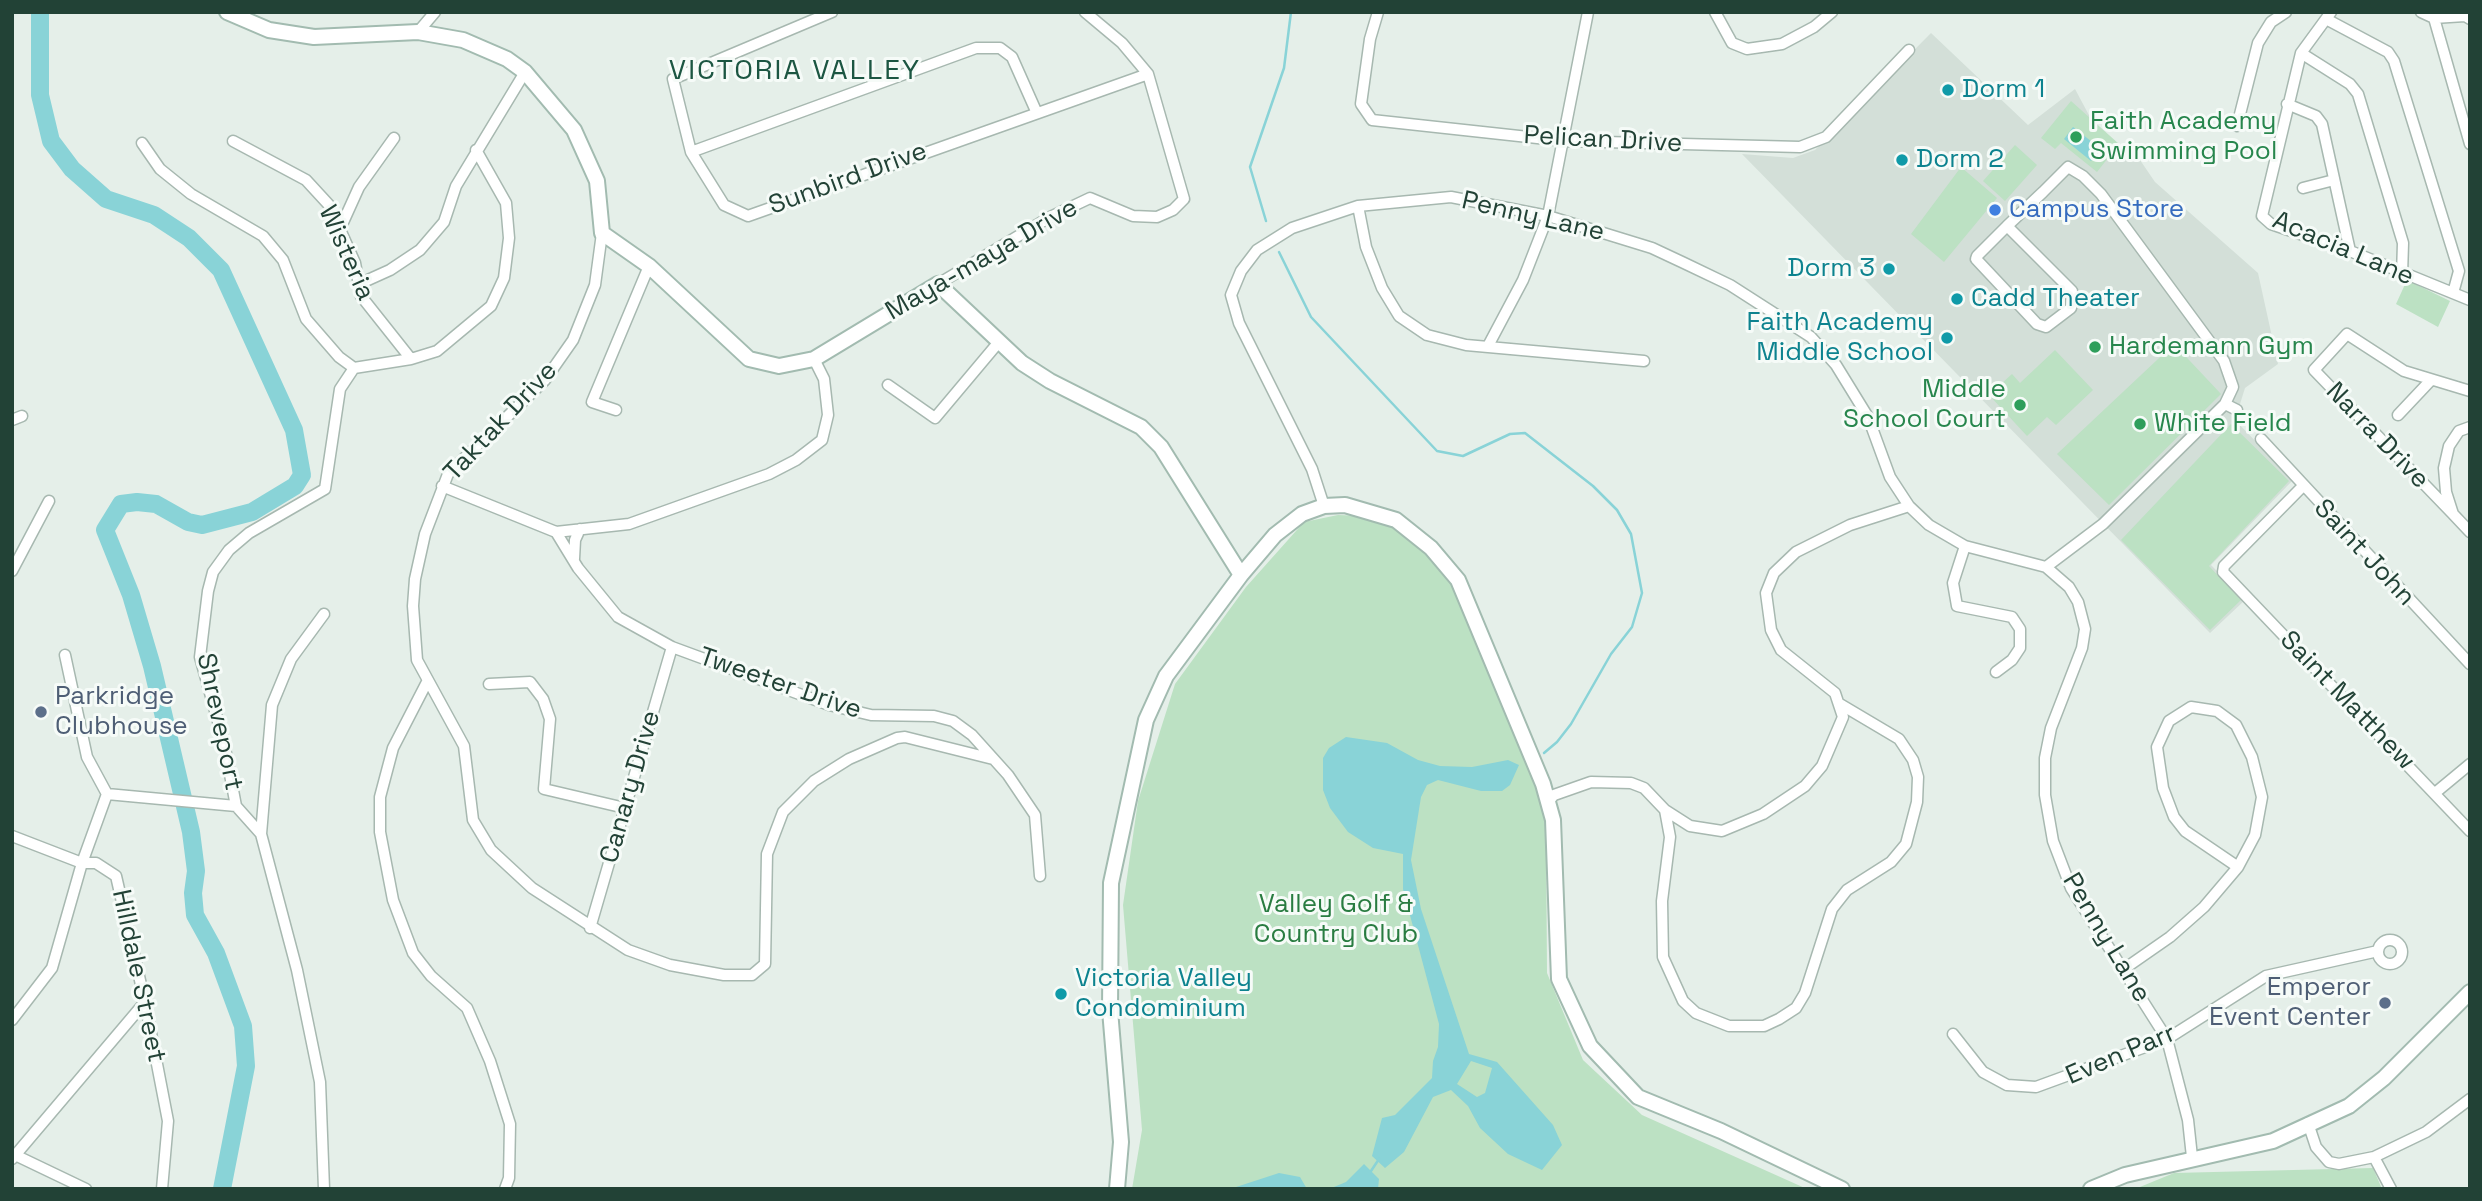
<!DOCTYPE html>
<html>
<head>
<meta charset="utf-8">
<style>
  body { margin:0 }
  #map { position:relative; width:2482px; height:1201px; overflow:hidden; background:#e5efe9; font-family:"Space Grotesk",sans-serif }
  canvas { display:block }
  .frame { position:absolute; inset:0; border:14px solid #224236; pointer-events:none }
</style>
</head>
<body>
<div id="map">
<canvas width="2482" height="1201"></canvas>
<div class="frame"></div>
</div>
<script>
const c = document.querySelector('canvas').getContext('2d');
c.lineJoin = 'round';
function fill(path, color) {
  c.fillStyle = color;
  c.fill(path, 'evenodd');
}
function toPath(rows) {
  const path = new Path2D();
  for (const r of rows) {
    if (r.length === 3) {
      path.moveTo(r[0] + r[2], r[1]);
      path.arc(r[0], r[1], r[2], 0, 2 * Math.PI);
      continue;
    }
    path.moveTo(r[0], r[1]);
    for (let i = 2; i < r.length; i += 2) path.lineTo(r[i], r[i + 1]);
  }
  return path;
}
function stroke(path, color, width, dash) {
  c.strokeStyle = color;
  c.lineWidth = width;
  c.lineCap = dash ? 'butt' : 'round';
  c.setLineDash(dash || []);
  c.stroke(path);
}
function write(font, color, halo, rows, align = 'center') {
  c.font = font + ' "Space Grotesk",sans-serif';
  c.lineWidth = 6;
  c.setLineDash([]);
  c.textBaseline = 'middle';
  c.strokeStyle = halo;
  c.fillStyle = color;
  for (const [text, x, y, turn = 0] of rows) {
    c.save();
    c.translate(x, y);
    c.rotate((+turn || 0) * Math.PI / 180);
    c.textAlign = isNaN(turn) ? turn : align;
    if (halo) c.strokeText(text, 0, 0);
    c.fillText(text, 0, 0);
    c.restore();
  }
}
fill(toPath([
  [1931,33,2028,125,2075,89,2091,119,2107,135,2140,160,2155,182,2258,273,2278,364,2245,388,2235,420,2293,480,2211,565,2245,600,2210,633,1742,154,1793,158,1815,150]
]), '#d3dfd8');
fill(toPath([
  [2071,101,2119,144,2097,172,2061,143,2055,149,2041,138],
  [2015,145,2037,165,2005,201,1983,181],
  [1961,167,1997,198,1944,262,1911,234],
  [2407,280,2450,301,2438,327,2396,304],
  [2174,344,2221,394,2109,505,2057,454],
  [2055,350,2093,390,2056,425,2047,417,2027,436,1989,395,2012,374,2020,383],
  [2231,424,2289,481,2209,566,2241,600,2210,630,2121,540],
  [1338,515,1364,516,1413,535,1452,582,1534,782,1546,823,1547,973,1583,1060,1642,1115,1807,1189,1132,1189,1142,1130,1123,905,1138,801,1175,684,1246,587,1304,522],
  [2373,1168,2382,1189,2135,1189,2174,1173]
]), '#bce1c3');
fill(toPath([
  [2073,127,2101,149,2091,161,2064,139],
  [1346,737,1387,743,1418,760,1440,766,1472,767,1508,760,1519,765,1510,785,1502,791,1481,791,1438,780,1427,785,1421,797,1411,860,1421,909,1469,1054,1497,1062,1553,1125,1562,1145,1542,1170,1508,1154,1480,1128,1468,1106,1451,1090,1433,1097,1404,1152,1385,1168,1372,1156,1382,1118,1395,1115,1432,1078,1433,1061,1438,1047,1439,1024,1403,889,1403,854,1373,848,1348,832,1330,808,1323,790,1323,758,1329,748],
  [1471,1061,1492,1068,1485,1093,1477,1097,1457,1084],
  [1364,1164,1379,1179,1378,1189,1329,1189,1346,1182],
  [1279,1173,1300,1177,1307,1189,1230,1189]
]), '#89d3d7');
stroke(toPath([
  [1266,221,1250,167,1284,68,1291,12],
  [1279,252,1311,317,1437,451,1463,456,1510,434,1525,433,1593,486,1617,510,1631,534,1642,593,1632,627,1611,654,1571,724,1557,742,1544,753],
  [1369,1174,1379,1159]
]), '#89d3d7', 2.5);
stroke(toPath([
  [40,12,40,95,51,141,72,169,106,199,154,215,189,238,221,270,294,430,302,475,295,486,252,512,202,525,188,522,156,504,137,502,121,504,105,530,131,595,152,666,191,832,196,871,193,893,195,915,216,953,243,1026,246,1066,222,1189]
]), '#89d3d7', 18);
const street = toPath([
  [832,12,673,79,691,152,724,205,748,216,1148,74],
  [1378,12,1370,39,1361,104,1372,120,1565,141,1800,147,1826,137,1909,50],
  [1715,12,1732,43,1747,49,1782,44,1814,27,1832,12],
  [2331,12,2301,53,2262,216,2271,224,2350,251,2470,300],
  [2421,12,2434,18,2465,16,2470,19],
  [2434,18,2470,144],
  [2326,19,2388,52,2394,61,2459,271,2453,293],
  [418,32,435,12],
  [2301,53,2350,84,2358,94,2403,243,2402,275],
  [2287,104,2316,116,2322,124,2350,251],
  [2237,126,2258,43,2271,22,2286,12],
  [233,141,306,180,329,205,355,263,361,296,411,359],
  [142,143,160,169,191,194,263,236,283,260,306,319,339,357,354,368],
  [691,152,976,48,1000,48,1012,57,1036,111],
  [2303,188,2334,180],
  [1358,206,1366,247,1382,288,1399,316,1427,335,1466,345,1644,361],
  [2007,226,2072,291,2071,308,2046,327,2037,324,1976,259,1977,256,2007,226,2043,192,2068,167,2083,176,2101,194,2224,361,2233,387,2225,404,2103,524,2046,567],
  [340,229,359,187,394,138],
  [602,233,595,285,573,340,545,380,448,474,425,534,415,579,413,606,417,660,464,746,473,820,491,850,532,888,628,950,670,965,724,975,752,975,765,964,767,854,783,812,814,781,849,759,897,738,905,737,993,759],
  [359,284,390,270,420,250,444,222,456,186,525,72],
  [938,284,1050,217,1090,198,1133,216,1157,217,1173,210,1184,199,1148,74,1122,43,1085,12],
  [1488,346,1523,280,1548,216,1588,12],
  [354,368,411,359,437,351,491,306,504,278,509,238,506,203,476,150],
  [888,385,935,418,998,343],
  [2225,404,2237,410],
  [616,410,592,402,649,266],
  [2398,415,2431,380],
  [12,420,22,416],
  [2470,427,2459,431,2449,446,2444,468,2446,492,2453,514,2470,532],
  [2261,439,2470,664],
  [442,486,556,532,629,524,769,474,796,460,822,440,828,415,824,379,814,359],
  [2302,487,2224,566,2223,572,2470,831],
  [1324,506,1312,469,1239,323,1231,295,1241,271,1257,250,1292,228,1358,206,1451,197,1548,216,1652,248,1684,263,1730,285,1811,337,1836,365,1868,417,1890,477,1909,506,1929,525,1965,546,2046,567,2069,587,2078,602,2085,629,2082,648,2051,728,2045,758,2045,795,2053,841,2071,888,2167,1039,2188,1120,2192,1157],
  [2453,514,2314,370,2347,334,2404,371,2470,391],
  [556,532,578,568,618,617,672,647,829,705,871,715,934,716,953,721,972,735,1008,775,1035,815,1040,876],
  [1965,546,1953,583,1957,606,2012,617,2020,629,2020,648,2012,660,1996,672],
  [574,559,575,540,580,529],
  [12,571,49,501],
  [65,655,87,757,107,794],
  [427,682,393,748,380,797,380,832,393,900,413,953,431,976,467,1008,490,1061,510,1124,509,1178,505,1189],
  [489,684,530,682,543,699,550,719,544,789,625,808],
  [2435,793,2470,764],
  [107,794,236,806,261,834,297,970,320,1082,324,1189],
  [1548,802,1554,795,1591,782,1631,783,1644,788,1665,810,1690,826,1722,831,1763,814,1805,786,1822,766,1843,717,1835,693,1781,650,1771,630,1766,593,1774,573,1796,552,1850,525,1909,506],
  [236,806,224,743,200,657,208,591,213,572,229,550,249,533,325,489,340,389,354,368],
  [1665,810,1670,837,1662,901,1663,957,1683,1001,1696,1013,1729,1026,1764,1026,1779,1019,1796,1008,1805,993,1832,909,1847,890,1891,862,1906,844,1917,802,1918,777,1913,760,1899,739,1840,704],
  [261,834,272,705,291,659,324,614],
  [12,836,82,863,96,863,116,876,145,1002,168,1121,162,1189],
  [590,928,672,647],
  [2390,952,12],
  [2124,969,2170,937,2204,907,2238,867,2255,835,2262,797,2252,757,2236,725,2217,711,2191,707,2169,721,2157,747,2163,788,2174,817,2185,831,2238,867],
  [12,1020,52,968,82,863,107,794],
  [1953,1034,1983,1072,2007,1085,2036,1087,2167,1039,2266,976,2378,951],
  [2308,1123,2316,1147,2329,1162,2339,1164,2374,1157,2391,1189],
  [15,1155,86,1189],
  [2374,1157,2426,1132,2470,1099],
  [12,1159,145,1002]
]);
const secondary = toPath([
  [227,12,269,30,314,37,418,32,463,40,507,59,525,72,574,130,597,181,602,233,649,266,749,359,779,366,814,359,938,284,1022,363,1050,381,1141,427,1161,447,1241,575],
  [1117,1189,1121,1142,1110,1010,1111,883,1146,720,1166,676,1241,575,1275,535,1302,514,1324,506,1345,505,1396,520,1431,548,1458,580,1543,784,1553,820,1559,979,1590,1046,1638,1097,1721,1131,1842,1189],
  [2091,1189,2125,1175,2273,1141,2349,1106,2384,1078,2470,992]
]);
stroke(street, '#a7b8b0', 13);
stroke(secondary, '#a2bbb0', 18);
stroke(street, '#fff', 10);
stroke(secondary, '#fff', 14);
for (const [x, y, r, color] of [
  [1948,90,7,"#0f9aa8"],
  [2076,137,7,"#2e9e5b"],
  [1902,160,7,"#0f9aa8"],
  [1995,210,7,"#3f7fe0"],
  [1889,269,7,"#0f9aa8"],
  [1957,299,7,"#0f9aa8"],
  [1947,338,7,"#0f9aa8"],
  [2095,347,7,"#2e9e5b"],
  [2020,405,7,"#2e9e5b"],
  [2140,424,7,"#2e9e5b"],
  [41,712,7,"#5c6f8a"],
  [1061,994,7,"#0f9aa8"],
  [2385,1003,7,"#5c6f8a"]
]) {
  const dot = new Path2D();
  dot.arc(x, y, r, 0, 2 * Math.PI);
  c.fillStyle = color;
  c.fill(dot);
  stroke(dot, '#f6fbf8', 2.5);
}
write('26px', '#0d838f', '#f6fbf8', [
  ["Dorm 1",1962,90],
  ["Dorm 2",1916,160],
  ["Dorm 3",1875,269,"right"],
  ["Cadd Theater",1971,299],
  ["Faith Academy",1933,323,"right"],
  ["Middle School",1933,353,"right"],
  ["Victoria Valley",1075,979],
  ["Condominium",1075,1009]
], 'left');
write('26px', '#27864d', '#f6fbf8', [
  ["Faith Academy",2090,122],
  ["Swimming Pool",2090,152],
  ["Hardemann Gym",2109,347],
  ["Middle",2006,390,"right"],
  ["School Court",2006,420,"right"],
  ["White Field",2154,424]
], 'left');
write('26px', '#224236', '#f6fbf8', [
  ["Pelican Drive",1603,140,3],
  ["Sunbird Drive",848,179,-20],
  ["Penny Lane",1533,217,13],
  ["Acacia Lane",2343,249,23],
  ["Wisteria",346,253,66],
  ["Maya-maya Drive",982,260,-30],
  ["Taktak Drive",501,422,-47],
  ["Narra Drive",2377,436,46],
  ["Saint John",2364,553,47],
  ["Tweeter Drive",780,684,19],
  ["Saint Matthew",2347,701,46],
  ["Shreveport",219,722,78],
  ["Canary Drive",631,787,-74],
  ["Penny Lane",2106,938,59],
  ["Hilldale Street",138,976,78],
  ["Even Parr",2121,1055,-23]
]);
write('26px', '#366cbe', '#f6fbf8', [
  ["Campus Store",2009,210]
], 'left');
write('26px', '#4e5e75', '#f6fbf8', [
  ["Parkridge",55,697],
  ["Clubhouse",55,727],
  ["Emperor",2371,988,"right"],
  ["Event Center",2371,1018,"right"]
], 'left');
write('26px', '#297c41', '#f6fbf8', [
  ["Valley Golf &",1336,905],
  ["Country Club",1336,935]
]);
c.letterSpacing = '2px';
write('28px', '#1c5642', '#f6fbf8', [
  ["VICTORIA VALLEY",795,71]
]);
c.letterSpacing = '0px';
</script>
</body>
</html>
